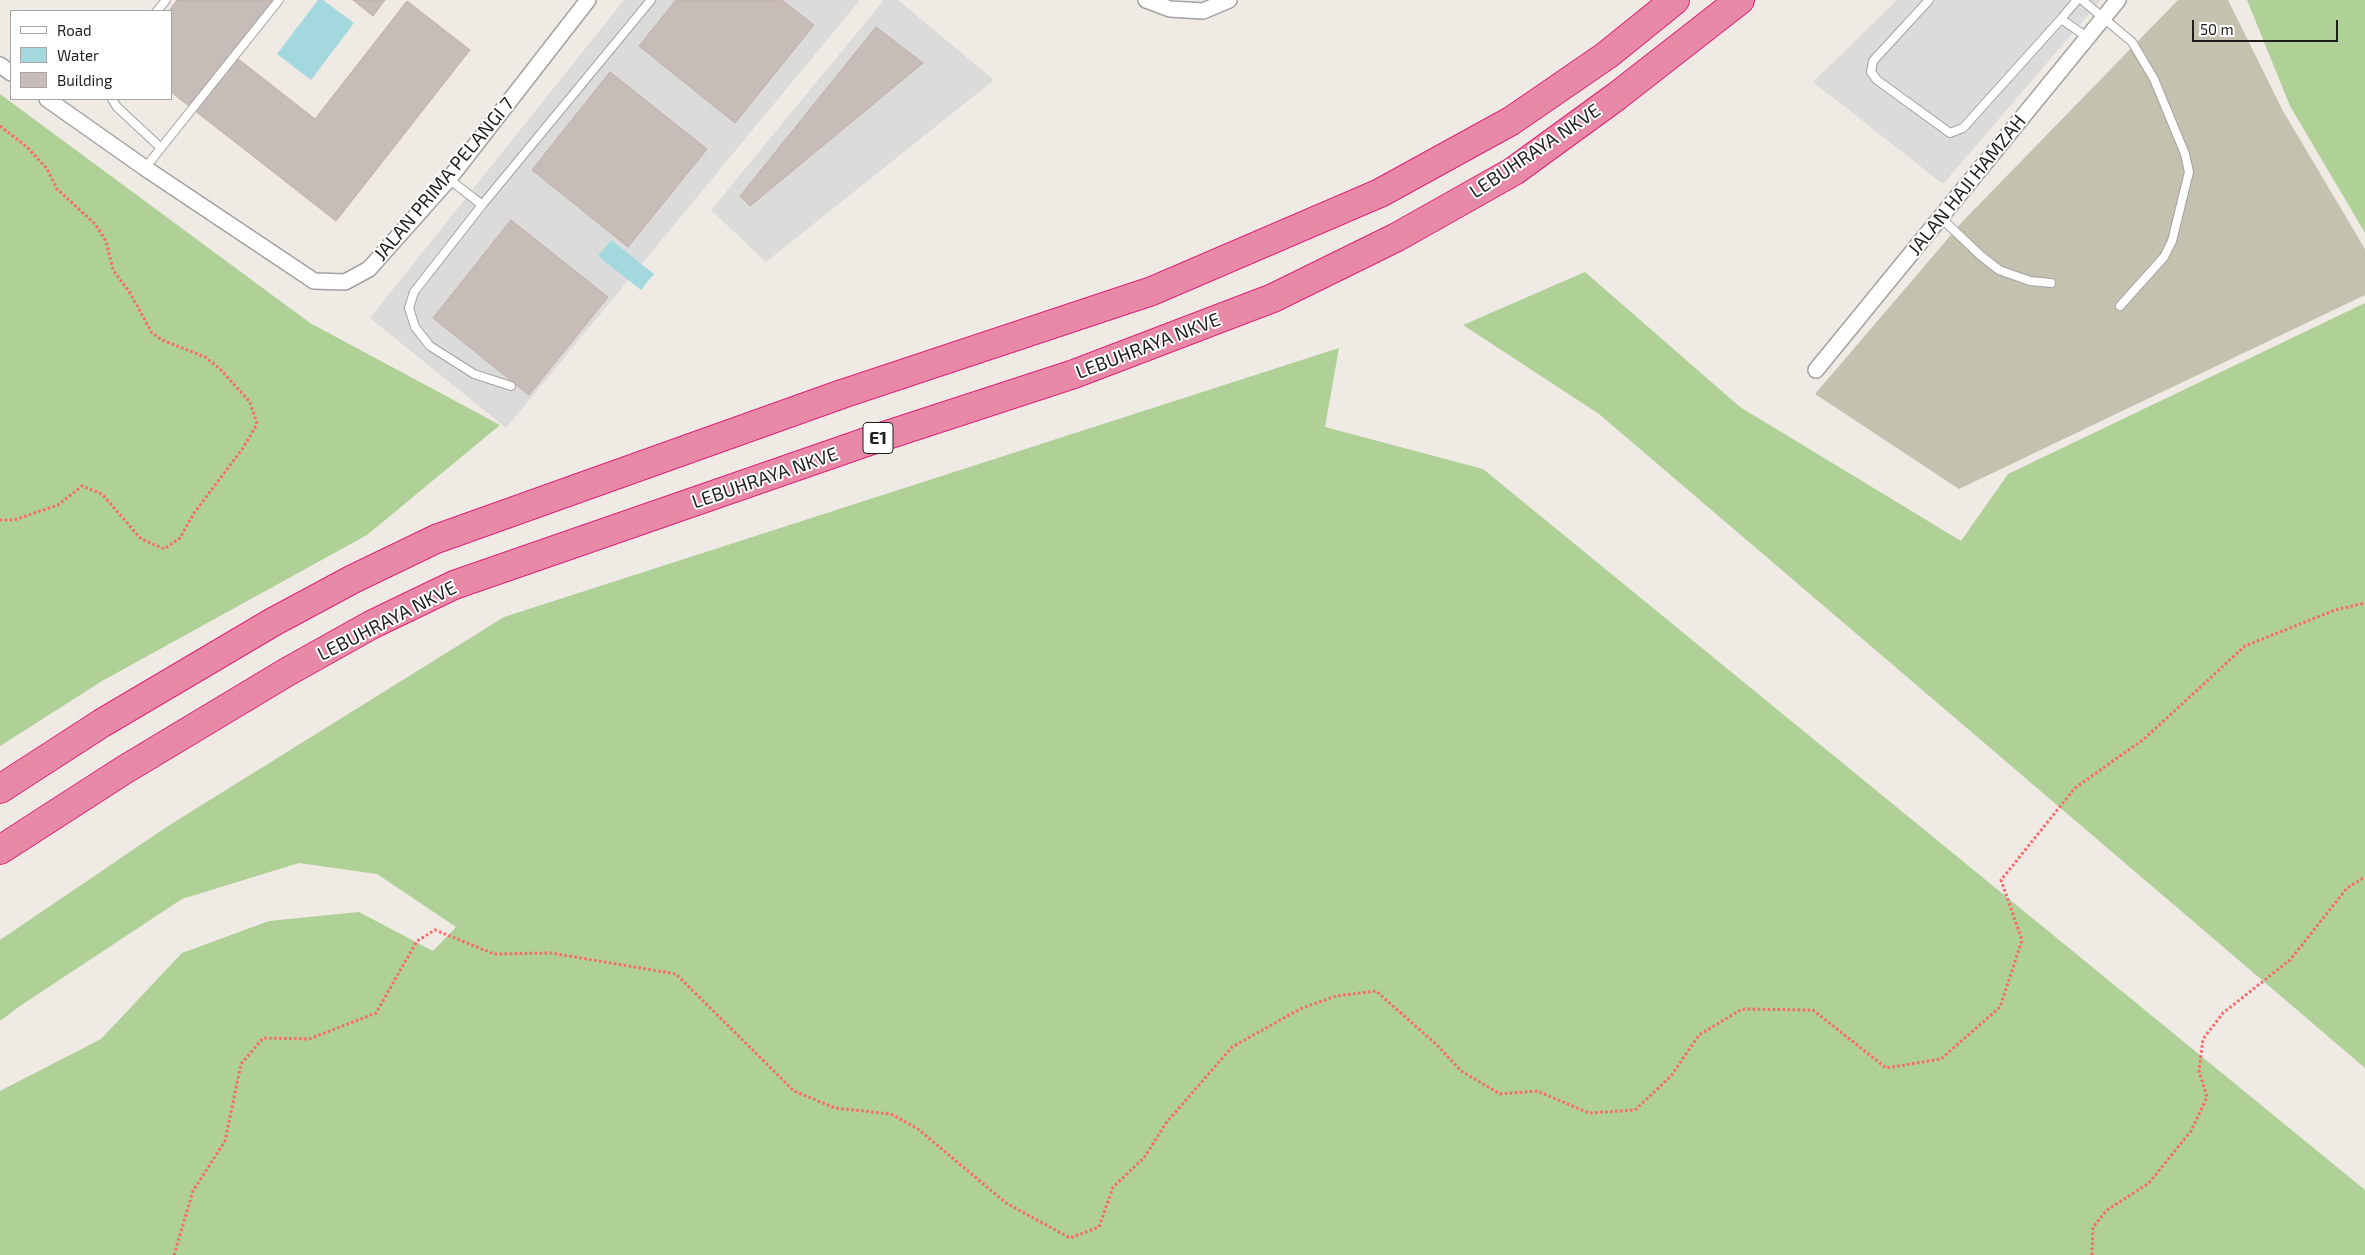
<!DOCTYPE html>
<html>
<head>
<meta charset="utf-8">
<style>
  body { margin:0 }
  #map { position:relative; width:2365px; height:1255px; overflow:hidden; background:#efeae4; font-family:"Exo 2",sans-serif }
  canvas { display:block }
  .legend { position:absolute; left:10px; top:10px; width:162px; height:90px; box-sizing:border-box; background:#fff; border:1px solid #a5a5a5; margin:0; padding:6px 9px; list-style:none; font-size:15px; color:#1e1e1e }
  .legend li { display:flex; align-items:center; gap:10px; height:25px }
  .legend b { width:25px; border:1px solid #a5a5a5 }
  .scale { position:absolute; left:2192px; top:20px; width:146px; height:22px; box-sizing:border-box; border:2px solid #1e1e1e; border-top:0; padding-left:6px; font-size:15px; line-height:18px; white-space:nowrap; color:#1e1e1e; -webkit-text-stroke:4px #fff; paint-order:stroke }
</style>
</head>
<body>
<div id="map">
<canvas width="2365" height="1255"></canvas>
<ul class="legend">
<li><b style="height:6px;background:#fff"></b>Road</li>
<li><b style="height:14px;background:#a3d8de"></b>Water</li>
<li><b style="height:14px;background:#c7bcb7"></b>Building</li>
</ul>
<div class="scale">50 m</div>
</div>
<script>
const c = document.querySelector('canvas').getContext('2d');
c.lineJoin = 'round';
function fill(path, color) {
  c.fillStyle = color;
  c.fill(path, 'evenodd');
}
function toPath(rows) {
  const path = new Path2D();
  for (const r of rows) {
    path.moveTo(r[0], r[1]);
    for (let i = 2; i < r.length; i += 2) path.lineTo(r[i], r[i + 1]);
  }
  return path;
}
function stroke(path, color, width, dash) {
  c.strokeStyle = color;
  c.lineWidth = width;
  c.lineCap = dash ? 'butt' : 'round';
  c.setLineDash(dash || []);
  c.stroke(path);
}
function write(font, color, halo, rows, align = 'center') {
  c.font = font + ' "Exo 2",sans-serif';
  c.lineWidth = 4;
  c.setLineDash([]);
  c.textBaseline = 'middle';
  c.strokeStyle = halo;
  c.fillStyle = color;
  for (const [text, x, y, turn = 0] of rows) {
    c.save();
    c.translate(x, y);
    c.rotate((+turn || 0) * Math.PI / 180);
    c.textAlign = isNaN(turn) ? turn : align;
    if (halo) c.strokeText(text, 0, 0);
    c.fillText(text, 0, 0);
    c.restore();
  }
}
fill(toPath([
  [624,0,860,0,506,428,370,318],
  [884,0,898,0,994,80,766,262,711,210],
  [1897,0,2101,0,1943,184,1813,82]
]), '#dcdbdb');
fill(toPath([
  [2178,0,2228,0,2283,111,2365,249,2365,295,1959,489,1815,394,1963,221]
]), '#c4c1af');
fill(toPath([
  [2247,0,2365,0,2365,233,2290,106],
  [0,94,310,323,500,425,367,535,102,681,0,746],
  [1585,272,1740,407,1961,541,2008,474,2365,303,2365,1068,1599,414,1463,325],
  [1339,348,1325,427,1483,469,2365,1190,2365,1255,0,1255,0,1091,101,1039,182,953,269,921,359,912,433,951,456,927,377,874,299,863,182,899,20,1006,0,1021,0,940,168,826,504,617]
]), '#afd097');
fill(toPath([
  [318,0,323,0,354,23,311,80,277,54],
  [611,240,654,274,641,290,598,256]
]), '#a3d8de');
const building = toPath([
  [177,0,283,0,237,58,315,119,407,1,470,50,336,221,171,92,171,11,169,11,177,0],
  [353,0,385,0,373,16,353,0],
  [676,0,782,0,814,25,735,123,639,46,676,0],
  [876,27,923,63,750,206,740,196,876,27],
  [610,72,707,149,628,247,532,170,610,72],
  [511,220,608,297,529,395,433,318,511,220]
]);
fill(building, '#c7bcb7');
stroke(building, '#c1aea6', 1);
const lane = toPath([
  [1929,0,1873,61,1871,72,1877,80,1950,133,1963,128,2061,19,2087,37],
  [2082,0,2132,42,2154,79,2185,154,2189,172,2172,241,2164,257,2120,306],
  [157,11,166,0],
  [2061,19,2077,0],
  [112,99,117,107,161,148],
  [145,168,279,0],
  [449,179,482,205,414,292,409,308,415,327,430,346,474,374,511,386],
  [482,205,651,0],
  [1940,217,1980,255,1999,270,2030,281,2051,283]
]);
const street = toPath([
  [1146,0,1170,9,1203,11,1229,0],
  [0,65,11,73],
  [47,99,145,168,314,281,345,282,369,269,449,179,588,0],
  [1816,370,2118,0]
]);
const highway = toPath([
  [0,789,102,723,273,622,353,579,436,539,842,394,1152,291,1380,193,1511,121,1607,55,1675,0],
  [0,850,124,770,287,672,371,625,454,585,872,440,1074,374,1273,298,1397,237,1514,171,1617,96,1740,0]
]);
stroke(lane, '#a2a2a2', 10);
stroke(street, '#a2a2a2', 18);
stroke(highway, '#de207a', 30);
stroke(toPath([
  [0,126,27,147,47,169,57,189,95,224,106,241,113,270,130,293,152,333,162,340,205,357,219,368,250,402,257,424,243,448,194,513,180,538,164,549,141,539,102,494,82,486,58,505,14,520,0,520],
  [174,1255,193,1191,225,1141,241,1064,263,1038,309,1039,376,1013,417,941,435,930,494,954,551,953,676,974,794,1091,835,1108,891,1114,918,1129,1006,1203,1070,1238,1099,1227,1113,1187,1144,1158,1166,1123,1232,1047,1300,1009,1336,996,1376,991,1437,1045,1461,1071,1500,1094,1537,1091,1589,1113,1635,1110,1671,1076,1699,1035,1742,1009,1813,1010,1886,1068,1941,1059,2000,1007,2022,940,2001,880,2075,788,2144,739,2245,646,2335,610,2365,603],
  [2092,1255,2093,1227,2107,1210,2149,1183,2191,1131,2207,1097,2199,1071,2203,1039,2223,1013,2290,960,2347,888,2365,877]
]), '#fd676b', 3, [2.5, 2.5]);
stroke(lane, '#fff', 8);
stroke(street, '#fff', 15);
stroke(highway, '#e989a8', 28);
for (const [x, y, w] of [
  [878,438,30]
]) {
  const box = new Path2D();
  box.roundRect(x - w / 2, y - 15.5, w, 31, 4);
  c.fillStyle = '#fff';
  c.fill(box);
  stroke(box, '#1e1e1e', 1);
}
write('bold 18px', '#1e1e1e', null, [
  ["E1",878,438]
]);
write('19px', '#1e1e1e', '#fff', [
  ["LEBUHRAYA NKVE",1535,151,-34],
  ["JALAN PRIMA PELANGI 7",444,179,-50],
  ["JALAN HAJI HAMZAH",1967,185,-51],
  ["LEBUHRAYA NKVE",1148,346,-21],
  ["LEBUHRAYA NKVE",765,478,-19],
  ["LEBUHRAYA NKVE",387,621,-27]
]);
</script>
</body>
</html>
